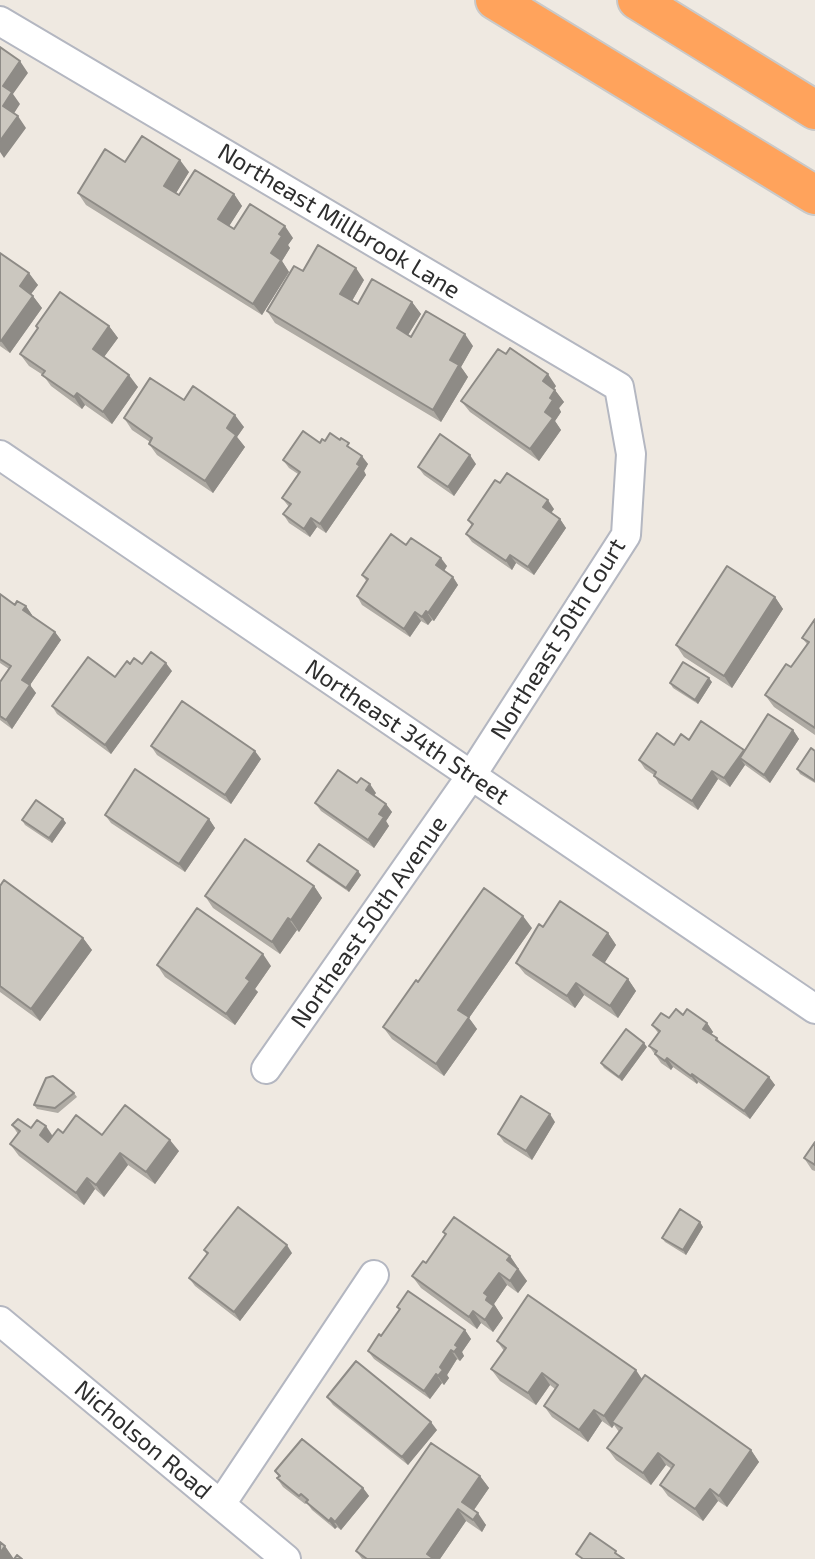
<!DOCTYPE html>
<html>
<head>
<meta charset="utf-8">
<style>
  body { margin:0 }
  canvas { display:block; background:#efe9e1 }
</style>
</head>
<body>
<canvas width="815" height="1559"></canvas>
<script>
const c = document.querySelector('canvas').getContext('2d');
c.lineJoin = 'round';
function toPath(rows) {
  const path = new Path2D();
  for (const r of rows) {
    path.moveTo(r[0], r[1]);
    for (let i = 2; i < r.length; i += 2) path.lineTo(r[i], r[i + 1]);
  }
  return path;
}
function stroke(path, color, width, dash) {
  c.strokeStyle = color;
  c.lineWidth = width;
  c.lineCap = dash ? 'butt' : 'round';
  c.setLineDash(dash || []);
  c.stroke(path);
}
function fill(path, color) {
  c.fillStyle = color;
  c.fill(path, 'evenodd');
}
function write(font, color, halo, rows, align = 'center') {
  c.font = font + ' "Exo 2",sans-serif';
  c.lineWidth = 7;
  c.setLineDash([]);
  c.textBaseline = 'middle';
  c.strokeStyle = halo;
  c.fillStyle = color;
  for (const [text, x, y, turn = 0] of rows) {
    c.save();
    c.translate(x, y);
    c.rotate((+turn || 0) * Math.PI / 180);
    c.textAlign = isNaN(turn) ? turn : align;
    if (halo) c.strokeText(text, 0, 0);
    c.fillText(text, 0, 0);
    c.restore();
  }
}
const street = toPath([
  [0,21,619,387,631,454,626,535,471,776,266,1069],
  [0,455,815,1009],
  [0,1321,286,1559],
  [221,1504,374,1275]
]);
const highway = toPath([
  [495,0,815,195],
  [637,0,815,110]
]);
stroke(street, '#b4b7c1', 32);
stroke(highway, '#c9c9c9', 42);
stroke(street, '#fff', 28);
stroke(highway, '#ffa35c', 38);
fill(toPath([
  [125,162,189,172,176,193,179,195,234,194,242,206,229,226,234,229,293,238,288,245,290,248,282,261,289,272,262,315,86,205,78,193],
  [0,253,38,285,31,294,42,308,10,353,0,346],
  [303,271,364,280,352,301,358,304,412,302,421,314,408,335,411,337,473,346,461,367,468,377,441,422,275,323,267,311],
  [36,326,109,326,118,338,104,357,138,387,112,424,85,405,82,409,51,386,43,375,29,366,20,354,38,329],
  [556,386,554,389,564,402,559,408,561,412,555,421,561,430,539,461,470,412,461,401],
  [184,400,244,427,237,437,245,447,213,493,157,455,149,444,150,442,132,430,124,418],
  [325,441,354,450,368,464,364,471,366,475,326,533,317,527,310,537,289,523,283,514,289,507,282,498,298,474,289,468,283,460],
  [476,464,454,496,424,475,418,467],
  [500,483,554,509,551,513,560,519,566,528,534,575,516,563,512,570,472,542,466,534,472,526,468,520],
  [406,545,447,566,444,571,453,577,458,585,434,621,432,620,428,625,421,621,410,637,362,605,357,596,367,582,362,575],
  [0,594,15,605,26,606,32,615,31,616,55,632,61,640,30,685,36,693,12,729,0,720,0,682,9,669,0,663],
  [775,597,783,609,732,688,684,657,676,645],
  [815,619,815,735,774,707,765,695,791,667,807,644,802,638],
  [130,664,142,664,172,671,111,754,57,714,52,706,115,677],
  [712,682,698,704,673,688,670,683],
  [793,730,799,739,770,783,745,765,730,787,718,779,698,810,659,784,654,775,645,769,639,760,689,740,744,750,744,751],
  [151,746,261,759,231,804,157,755],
  [815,751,815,783,800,774,797,769],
  [357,783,376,793,374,795,386,804,392,812,386,821,389,826,374,848,321,811,315,803],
  [105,815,209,819,215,828,185,872,111,823],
  [63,819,66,823,52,843,25,825,22,820],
  [307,861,361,875,349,892,310,865],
  [0,886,83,938,92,950,40,1021,0,992],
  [314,886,322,898,299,932,297,930,280,954,213,908,205,896],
  [543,927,608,933,616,945,604,963,628,979,636,991,618,1018,584,995,575,1008,525,974,516,963],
  [532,928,469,1018,477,1029,444,1076,392,1039,383,1027,418,982],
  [157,965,271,966,255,989,258,992,235,1025,165,977],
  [683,1015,707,1023,713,1032,711,1034,717,1038,720,1042,769,1077,775,1085,750,1119,698,1082,697,1084,673,1067,671,1070,661,1063,649,1046,659,1034,652,1025,669,1018],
  [647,1047,622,1081,604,1068,601,1063],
  [74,1093,77,1097,58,1113,37,1109,34,1105],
  [555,1122,532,1160,504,1142,498,1134],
  [12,1125,31,1128,53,1136,63,1133,102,1135,179,1151,155,1184,128,1165,104,1197,95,1189,84,1205,19,1156,10,1144,18,1134],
  [815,1142,815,1171,812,1170,804,1158],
  [700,1222,703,1227,686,1255,665,1242,662,1238],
  [443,1232,510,1256,527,1281,518,1293,507,1285,494,1304,503,1318,493,1332,481,1323,477,1329,421,1288,412,1276,426,1263,445,1235],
  [204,1250,292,1253,240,1321,195,1286,189,1278,207,1255],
  [397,1307,465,1330,471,1339,462,1352,464,1356,460,1361,457,1359,447,1375,449,1378,444,1385,442,1383,430,1399,374,1359,368,1351,381,1336,399,1310],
  [497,1341,642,1379,751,1450,759,1462,727,1507,718,1501,703,1521,668,1496,660,1485,672,1469,666,1465,651,1485,616,1460,607,1448,619,1432,614,1425,612,1428,602,1421,588,1442,552,1417,544,1406,555,1389,550,1385,536,1405,500,1381,491,1369,504,1351],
  [327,1397,437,1430,408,1465,333,1405],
  [275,1471,363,1488,369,1496,341,1530,337,1527,335,1529,312,1510,307,1503,305,1504,283,1487,277,1478,279,1477],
  [480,1476,489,1488,474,1510,486,1525,482,1532,466,1521,440,1559,362,1559,356,1551]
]), '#afaba4');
fill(toPath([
  [20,61,28,73,13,94,20,104,11,118,3,106,3,86],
  [18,116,26,128,4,158,0,152,0,141],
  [180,160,189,172,173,198,164,186],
  [234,194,242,206,226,231,218,219],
  [285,226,293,238,288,245,290,248,282,261,289,272,262,315,253,304,271,253,279,234],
  [356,268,364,280,349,306,340,294],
  [29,273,38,285,28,298,20,286],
  [33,296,42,308,10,353,1,341],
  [412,302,421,314,405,340,397,328],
  [109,326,118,338,101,361,93,349],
  [465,334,473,346,461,367,468,377,441,422,433,410,450,360],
  [548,374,556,386,551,393,543,381],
  [129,375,138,387,112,424,103,412],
  [555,390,564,402,559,408,561,412,555,421,561,430,539,461,530,449,550,398],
  [77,393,85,405,82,409,74,397],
  [235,415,244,427,237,437,245,447,213,493,205,481,227,428],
  [470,455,476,464,454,496,448,487],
  [362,456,368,464,364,471,366,475,326,533,320,524],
  [548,500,554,509,549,516,543,507],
  [311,518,317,527,310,537,304,529],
  [560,519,566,528,534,575,528,567],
  [510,555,516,563,512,570,506,561],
  [441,558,447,566,442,574,436,565],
  [453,577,458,585,434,621,428,613],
  [775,597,783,609,732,688,724,676],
  [26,606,32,615,29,619,23,610],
  [426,611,432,620,428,625,422,617],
  [415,612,421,621,410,637,404,629],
  [55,632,61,640,30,685,36,693,12,729,6,720,22,680],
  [166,663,172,671,111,754,105,745],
  [709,678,712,682,698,704,695,700],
  [793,730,799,739,770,783,764,775],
  [744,750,749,758,740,758,745,765,730,787,724,778],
  [255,751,261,759,231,804,225,795],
  [712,771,718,779,698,810,692,801],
  [370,784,376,793,372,798,366,790],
  [386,804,392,812,386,821,389,826,374,848,368,840,379,814],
  [63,819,66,823,52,843,49,838],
  [209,819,215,828,185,872,179,864],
  [358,871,361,875,349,892,346,888],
  [314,886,322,898,299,932,291,920],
  [523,916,532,928,469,1018,477,1029,444,1076,436,1064,458,1010],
  [288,918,297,930,280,954,272,942],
  [608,933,616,945,602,967,593,955],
  [83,938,92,950,40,1021,31,1009],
  [263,954,271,966,255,989,258,992,235,1025,226,1014,246,978],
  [628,979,636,991,618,1018,610,1006],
  [576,983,584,995,575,1008,567,996],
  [707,1023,713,1032,709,1037,703,1029],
  [644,1043,647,1047,622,1081,619,1077],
  [667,1058,673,1067,671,1070,665,1061],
  [692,1074,698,1082,697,1084,691,1076],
  [769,1077,775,1085,750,1119,744,1111],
  [550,1114,555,1122,532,1160,526,1151],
  [46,1126,54,1138,48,1147,40,1135],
  [170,1140,179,1151,155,1184,146,1172],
  [120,1153,128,1165,104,1197,96,1185],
  [87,1178,95,1189,84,1205,76,1193],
  [700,1222,703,1227,686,1255,683,1250],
  [287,1245,292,1253,240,1321,234,1312],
  [510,1256,518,1268,507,1260],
  [518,1269,527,1281,518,1293,510,1281],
  [499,1273,507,1285,494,1304,503,1318,493,1332,485,1320,486,1300,484,1293],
  [473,1311,481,1323,477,1329,469,1317],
  [465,1330,471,1339,462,1352,464,1356,460,1361,454,1352,455,1345],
  [451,1350,457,1359,447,1375,449,1378,444,1385,438,1376,440,1367],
  [636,1370,644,1382,612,1422,614,1425,612,1428,604,1416],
  [542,1373,550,1385,536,1405,528,1393],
  [436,1374,442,1383,430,1399,424,1391],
  [594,1410,602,1421,588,1442,579,1430],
  [431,1422,437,1430,408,1465,402,1457],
  [751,1450,759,1462,727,1507,719,1496],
  [658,1453,666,1465,651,1485,643,1473],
  [480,1476,489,1488,471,1514,462,1502],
  [363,1488,369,1496,341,1530,335,1522],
  [710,1489,718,1501,703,1521,695,1509],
  [458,1509,466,1521,440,1559,430,1559,427,1554],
  [478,1513,486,1525,482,1532,473,1520],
  [331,1518,337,1527,335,1529,329,1521],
  [5,1546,14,1559,0,1559,0,1553]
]), '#8e8b86');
const building = toPath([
  [0,47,20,61,3,86,12,92,3,106,18,116,0,141,0,47],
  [142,136,180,160,164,186,179,195,195,170,234,194,218,219,234,229,250,204,285,226,279,234,282,236,271,253,281,260,253,304,78,193,105,149,125,162,142,136],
  [318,245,356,268,340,294,358,304,372,279,412,302,397,328,411,337,426,311,465,334,450,360,459,365,433,410,267,311,294,266,303,271,318,245],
  [0,253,29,273,20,286,33,296,1,341,0,340,0,253],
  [60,292,109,326,93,349,129,375,103,412,77,393,74,397,42,375,45,371,20,354,38,328,36,326,60,292],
  [510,348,548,374,543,381,555,390,550,398,553,400,545,412,553,418,530,449,461,401,498,349,506,354,510,348],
  [150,378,184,400,193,386,235,415,227,428,236,435,205,481,149,444,152,438,124,418,150,378],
  [303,431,320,443,322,439,325,441,330,433,340,440,341,438,349,443,347,446,362,456,357,464,360,466,320,524,311,518,304,529,283,514,291,504,282,498,300,472,283,460,303,431],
  [440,434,470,455,448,487,418,467,440,434],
  [507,473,548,500,543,507,560,519,528,567,510,555,506,561,466,534,473,524,468,520,495,480,500,483,507,473],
  [391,534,406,545,411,538,441,558,436,565,453,577,428,613,426,611,422,617,415,612,404,629,357,596,368,579,362,575,391,534],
  [727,566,775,597,724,676,676,645,727,566],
  [0,594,15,605,17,601,26,606,23,610,55,632,22,680,30,685,6,720,0,716,0,682,11,666,0,659,0,594],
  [815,619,815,728,765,695,786,664,791,667,809,642,802,638,815,619],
  [151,652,166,663,105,745,52,706,88,657,115,677,127,661,130,664,134,658,142,664,151,652],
  [683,662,709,678,695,700,670,683,683,662],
  [182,701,255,751,225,795,151,746,182,701],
  [768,714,793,730,764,775,740,758,768,714],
  [701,721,744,750,724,778,712,771,692,801,654,776,656,772,639,760,657,733,674,745,681,734,689,740,701,721],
  [811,748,815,751,815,781,797,769,811,748],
  [135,769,209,819,179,864,105,815,135,769],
  [338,770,357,783,361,778,370,784,366,790,386,804,379,814,384,817,368,840,315,803,338,770],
  [36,800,63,819,49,838,22,820,36,800],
  [245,839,314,886,291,920,288,918,272,942,205,896,245,839],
  [319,844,358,871,346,888,307,861,319,844],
  [4,880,83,938,31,1009,0,986,0,886,4,880],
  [484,888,523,916,458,1010,469,1017,436,1064,383,1027,416,980,418,982,484,888],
  [560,901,608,933,593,955,628,979,610,1006,576,983,567,996,516,963,539,924,543,927,560,901],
  [197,908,263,954,246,978,250,981,226,1014,157,965,197,908],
  [676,1009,683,1015,687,1009,707,1023,703,1029,717,1038,716,1040,769,1077,744,1111,692,1074,691,1076,667,1058,665,1061,655,1054,657,1051,649,1046,660,1031,652,1025,661,1013,669,1018,676,1009],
  [626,1029,644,1043,619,1077,601,1063,626,1029],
  [53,1076,74,1093,55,1108,34,1105,46,1078,53,1076],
  [521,1096,550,1114,526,1151,498,1134,521,1096],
  [125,1105,170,1140,146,1172,120,1153,96,1185,87,1178,76,1193,10,1144,20,1131,12,1125,18,1119,31,1128,37,1120,46,1126,40,1135,48,1142,58,1129,63,1133,76,1115,102,1135,125,1105],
  [815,1142,815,1165,804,1158,815,1142],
  [238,1207,287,1245,234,1312,189,1278,208,1253,204,1250,238,1207],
  [680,1209,700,1222,683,1250,662,1238,680,1209],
  [454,1217,510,1256,507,1260,518,1269,510,1281,499,1273,484,1293,488,1296,486,1300,494,1306,485,1320,473,1311,469,1317,412,1276,423,1261,426,1263,446,1234,443,1232,454,1217],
  [408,1291,465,1330,455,1345,458,1347,454,1352,451,1350,440,1367,443,1370,438,1376,436,1374,424,1391,368,1351,379,1334,381,1336,400,1309,397,1307,408,1291],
  [528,1295,636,1370,604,1416,594,1410,579,1430,544,1406,558,1385,542,1373,528,1393,491,1369,506,1348,497,1341,528,1295],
  [356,1361,431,1422,402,1457,327,1397,356,1361],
  [645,1375,751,1450,719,1496,710,1489,695,1509,660,1485,674,1465,658,1453,643,1473,607,1448,622,1428,612,1422,645,1375],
  [302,1439,363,1488,335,1522,331,1518,329,1521,306,1502,308,1500,301,1494,299,1496,277,1478,280,1476,275,1471,302,1439],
  [431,1443,480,1476,462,1502,478,1513,473,1520,458,1509,427,1554,434,1559,367,1559,356,1551,431,1443],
  [590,1533,616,1551,615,1553,624,1559,583,1559,576,1554,590,1533],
  [0,1542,5,1546,0,1553,0,1542],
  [17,1555,22,1559,14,1559,17,1555]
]);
fill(building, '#cbc7bf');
stroke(building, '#8e8b86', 2);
write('24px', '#2e2e2e', '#fff', [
  ["Northeast Millbrook Lane",339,221,31],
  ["Northeast 50th Court",558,639,-58],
  ["Northeast 34th Street",407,732,34],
  ["Northeast 50th Avenue",369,922,-55],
  ["Nicholson Road",143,1440,40]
]);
</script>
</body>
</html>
